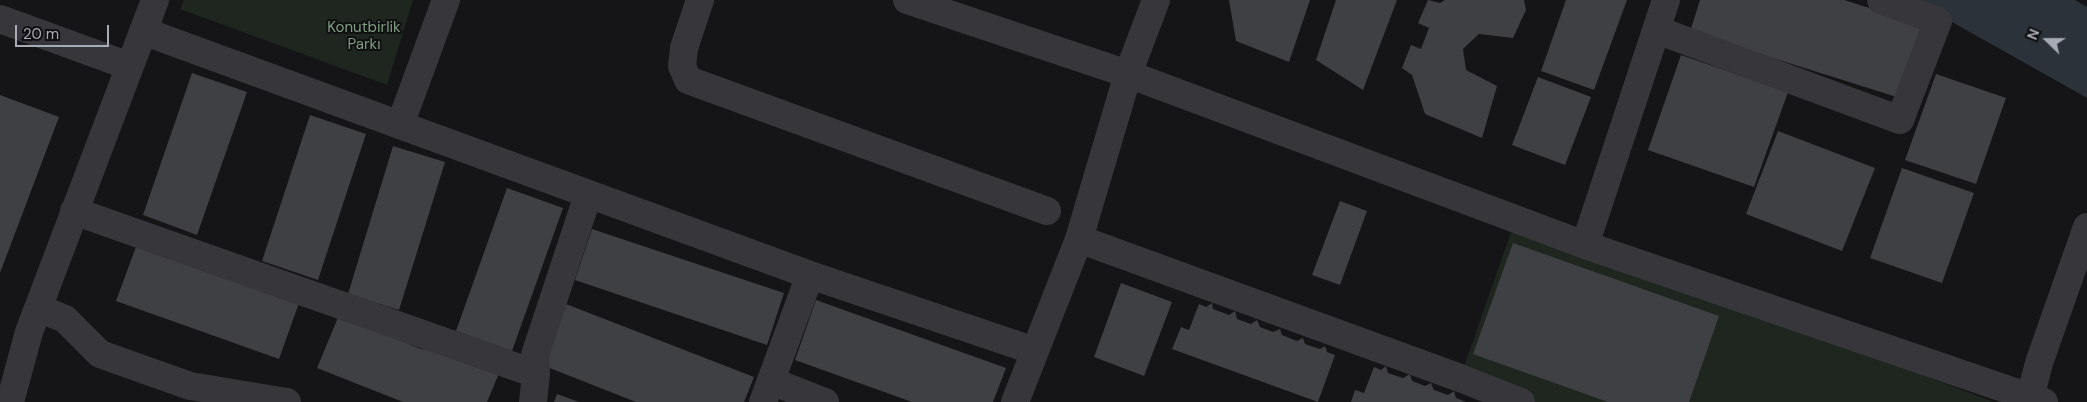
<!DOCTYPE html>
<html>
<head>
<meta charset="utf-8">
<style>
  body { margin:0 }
  #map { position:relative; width:2087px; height:402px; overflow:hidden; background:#151416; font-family:"DM Sans",sans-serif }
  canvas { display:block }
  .north { position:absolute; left:2022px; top:15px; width:50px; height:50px; -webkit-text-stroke:4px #100f11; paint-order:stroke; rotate:292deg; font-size:14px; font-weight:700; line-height:20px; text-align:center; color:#a7abb5 }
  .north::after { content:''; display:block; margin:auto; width:18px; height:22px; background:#a7abb5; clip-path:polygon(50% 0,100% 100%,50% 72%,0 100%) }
  .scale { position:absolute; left:15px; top:25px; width:94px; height:22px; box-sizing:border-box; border:2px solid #a7abb5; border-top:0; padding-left:6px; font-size:15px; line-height:18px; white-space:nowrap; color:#a7abb5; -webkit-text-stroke:4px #100f11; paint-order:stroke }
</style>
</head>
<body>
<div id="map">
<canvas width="2087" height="402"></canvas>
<div class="north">N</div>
<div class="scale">20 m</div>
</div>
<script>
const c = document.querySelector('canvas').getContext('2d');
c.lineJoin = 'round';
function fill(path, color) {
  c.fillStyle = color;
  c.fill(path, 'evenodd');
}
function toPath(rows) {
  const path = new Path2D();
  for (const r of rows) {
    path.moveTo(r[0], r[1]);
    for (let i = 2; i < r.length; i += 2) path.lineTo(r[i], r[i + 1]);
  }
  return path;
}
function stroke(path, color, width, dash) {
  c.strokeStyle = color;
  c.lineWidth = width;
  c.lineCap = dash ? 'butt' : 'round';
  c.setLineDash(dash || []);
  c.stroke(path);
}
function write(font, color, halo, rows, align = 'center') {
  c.font = font + ' "DM Sans",sans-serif';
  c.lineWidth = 4;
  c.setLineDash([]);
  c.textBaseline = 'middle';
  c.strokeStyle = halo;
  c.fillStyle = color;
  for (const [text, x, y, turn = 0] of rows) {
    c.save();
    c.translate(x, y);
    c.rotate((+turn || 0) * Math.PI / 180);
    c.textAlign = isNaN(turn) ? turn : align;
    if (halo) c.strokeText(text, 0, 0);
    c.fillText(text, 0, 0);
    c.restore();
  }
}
fill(toPath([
  [184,0,413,0,387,85,180,9],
  [1511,232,1571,249,1772,318,1994,402,1526,402,1460,378]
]), '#1f2620');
fill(toPath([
  [1913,0,2075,0,2087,7,2087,98]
]), '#2c3239');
fill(toPath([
  [1229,0,1310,0,1289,62,1236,41],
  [1336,0,1397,0,1363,90,1316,60],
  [1428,0,1440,3,1445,0,1524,0,1526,10,1513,38,1479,34,1463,49,1466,70,1497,86,1482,138,1425,114,1412,75,1402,68,1411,45,1421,49,1429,28,1418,23],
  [1566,0,1627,0,1594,90,1541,71],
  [1700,0,1844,0,1924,25,1900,98,1690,32],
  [1681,55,1788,92,1754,187,1648,150],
  [192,73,247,92,197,235,143,215],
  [1936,74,2006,98,1976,184,1905,160],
  [1538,77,1591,97,1565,165,1512,145],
  [0,95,59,117,0,273],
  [310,115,366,134,318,280,262,261],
  [1778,131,1875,168,1842,251,1746,214],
  [393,146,445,162,399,310,348,294],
  [1902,168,1974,193,1942,283,1870,258],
  [507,188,563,208,512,351,456,331],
  [1340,201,1367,211,1340,285,1312,275],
  [592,229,784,293,767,345,575,280],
  [1513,243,1719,316,1689,402,1608,402,1473,354],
  [137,244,299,303,279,359,116,301],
  [1121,283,1172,302,1144,376,1094,357],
  [816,300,1006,368,993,402,912,402,795,360],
  [1212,303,1213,309,1229,315,1235,311,1237,319,1251,324,1257,320,1260,327,1273,332,1280,329,1282,335,1297,341,1303,338,1305,344,1320,349,1325,346,1327,352,1335,355,1318,402,1172,349,1181,327,1189,330,1199,304,1206,307],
  [566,304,754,377,744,402,636,402,542,365],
  [339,315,421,349,449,352,500,371,487,402,403,402,317,368],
  [1386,366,1388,373,1403,378,1410,374,1412,381,1425,386,1431,383,1434,390,1448,395,1454,391,1456,398,1466,402,1351,402,1355,390,1364,393,1374,367,1381,370],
  [557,394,579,402,554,402]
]), '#3f4043');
stroke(toPath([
  [700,0,684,48,682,66,688,80,1047,211],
  [907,0,1128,74,1585,245,2044,402],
  [0,19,129,66],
  [1657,30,1900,120,1938,21,1881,0],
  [143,31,810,275,1035,351],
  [400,125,446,0],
  [74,211,536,374],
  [1079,239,1460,378,1521,402],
  [1585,245,1666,0],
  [38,308,65,319,100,354,190,386,287,402],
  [771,381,825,402],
  [10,402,29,332,155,0],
  [533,402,536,374,535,355,588,195],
  [763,402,810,275],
  [1015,402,1079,239,1128,74,1156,0],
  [2029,402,2039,363,2087,227]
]), '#36363b', 28);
write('15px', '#809f83', '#100f11', [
  ["Konutbirlik",364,28],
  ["Parkı",364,45]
]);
</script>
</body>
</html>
